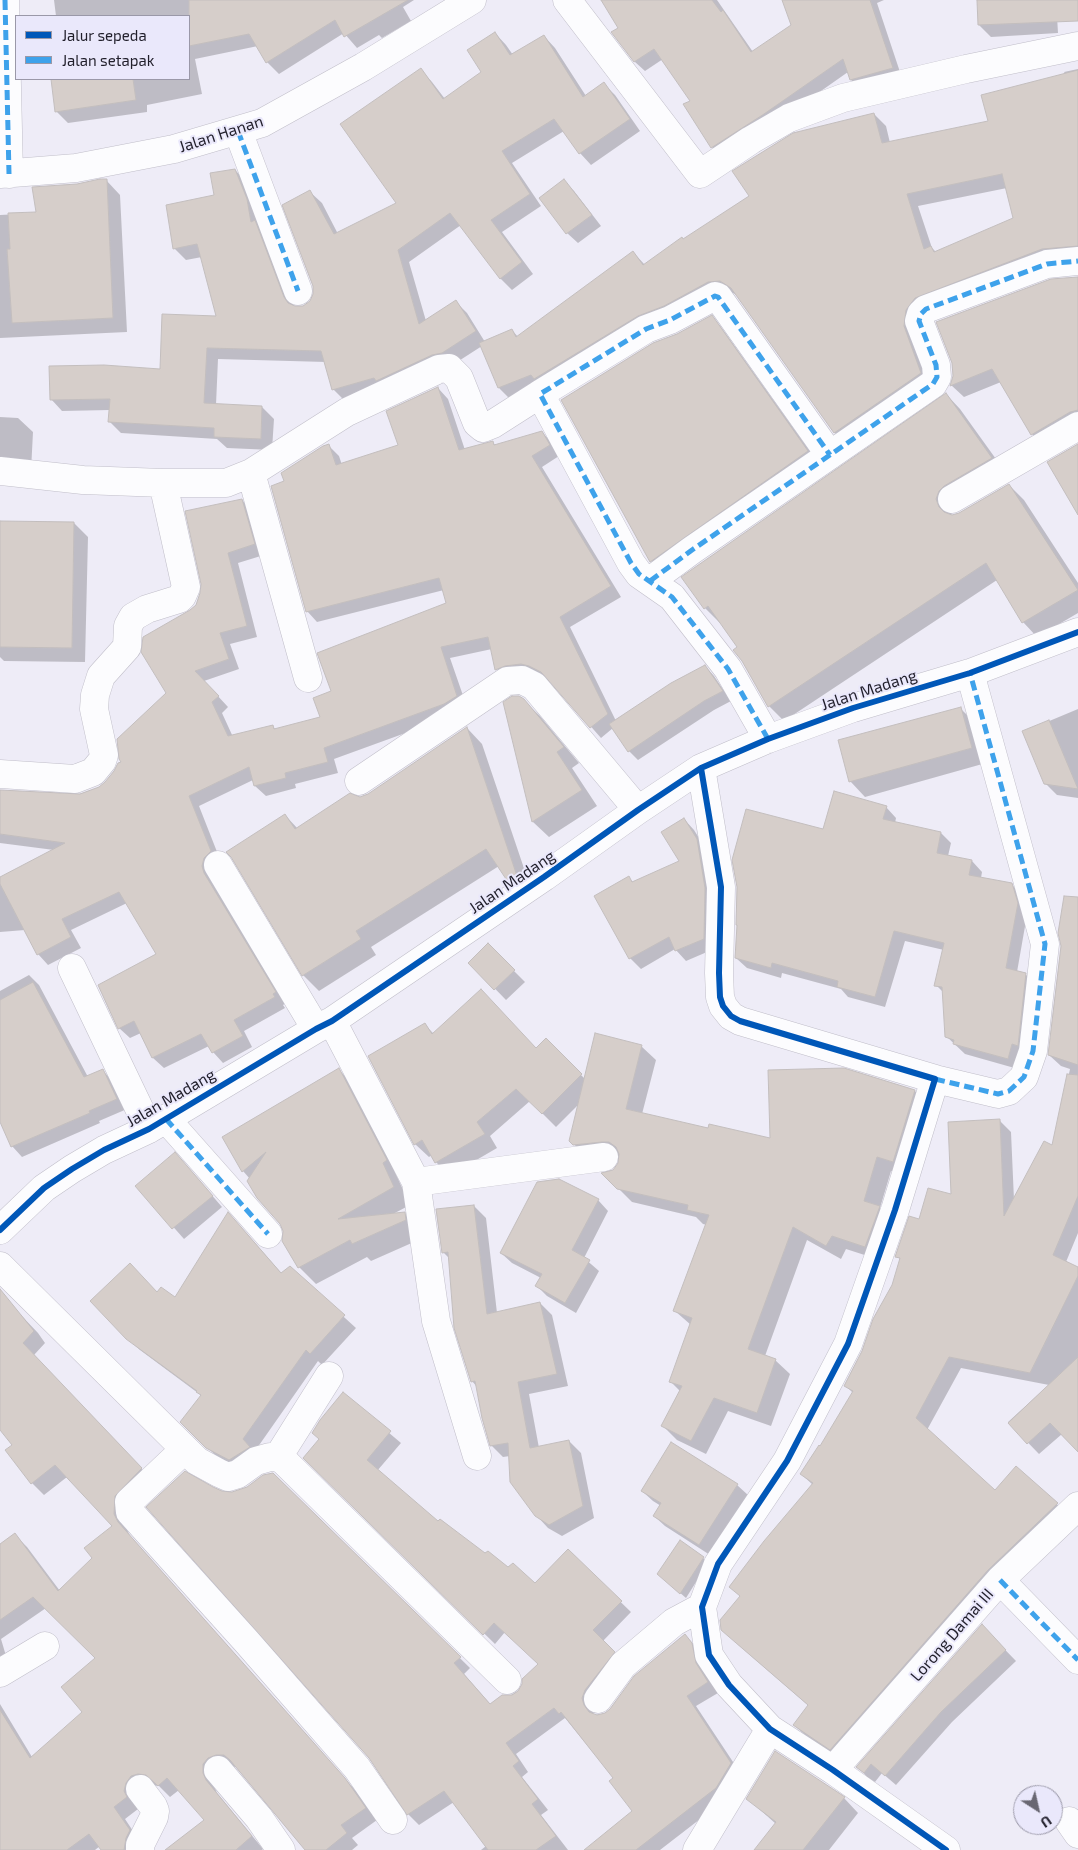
<!DOCTYPE html>
<html>
<head>
<meta charset="utf-8">
<style>
  body { margin:0 }
  #map { position:relative; width:1078px; height:1850px; overflow:hidden; background:#eeecf7; font-family:"Exo 2",sans-serif }
  canvas { display:block }
  .legend { position:absolute; left:15px; top:15px; width:175px; height:65px; box-sizing:border-box; background:#eae8fb; border:1px solid #9a98a8; margin:0; padding:6px 9px; list-style:none; font-size:15px; color:#211f2b }
  .legend li { display:flex; align-items:center; gap:10px; height:25px }
  .legend b { width:25px; border:1px solid #9a98a8 }
  .north { position:absolute; left:1013px; top:1785px; width:50px; height:50px; box-sizing:border-box; background:#eae8fb; border:1px solid #9a98a8; border-radius:50%; rotate:145deg; font-size:14px; font-weight:700; line-height:20px; text-align:center; color:#211f2b }
  .north::after { content:''; display:block; margin:auto; width:18px; height:22px; background:#696772; clip-path:polygon(50% 0,100% 100%,50% 72%,0 100%) }
</style>
</head>
<body>
<div id="map">
<canvas width="1078" height="1850"></canvas>
<ul class="legend">
<li><b style="height:6px;background:#0057b8"></b>Jalur sepeda</li>
<li><b style="height:6px;background:#3ea2eb"></b>Jalan setapak</li>
</ul>
<div class="north">U</div>
</div>
<script>
const c = document.querySelector('canvas').getContext('2d');
c.lineJoin = 'round';
function fill(path, color) {
  c.fillStyle = color;
  c.fill(path, 'evenodd');
}
function toPath(rows) {
  const path = new Path2D();
  for (const r of rows) {
    path.moveTo(r[0], r[1]);
    for (let i = 2; i < r.length; i += 2) path.lineTo(r[i], r[i + 1]);
  }
  return path;
}
function stroke(path, color, width, dash) {
  c.strokeStyle = color;
  c.lineWidth = width;
  c.lineCap = dash ? 'butt' : 'round';
  c.setLineDash(dash || []);
  c.stroke(path);
}
function write(font, color, halo, rows, align = 'center') {
  c.font = font + ' "Exo 2",sans-serif';
  c.lineWidth = 4;
  c.setLineDash([]);
  c.textBaseline = 'middle';
  c.strokeStyle = halo;
  c.fillStyle = color;
  for (const [text, x, y, turn = 0] of rows) {
    c.save();
    c.translate(x, y);
    c.rotate((+turn || 0) * Math.PI / 180);
    c.textAlign = isNaN(turn) ? turn : align;
    if (halo) c.strokeText(text, 0, 0);
    c.fillText(text, 0, 0);
    c.restore();
  }
}
fill(toPath([
  [54,0,414,0,403,7,411,21,382,38,379,35,357,48,344,33,279,74,267,62,258,46,195,59,202,94,147,105,147,112,68,123,56,111,52,79,189,79,189,16,56,16],
  [602,0,717,0,753,52,792,26,784,0,884,0,877,3,902,78,861,90,851,80,848,72,774,124,721,157,712,147,691,101,663,59,645,71,635,62,613,33,619,28],
  [978,0,1078,0,1078,16,1057,16,1058,33,991,37,979,25],
  [495,33,506,45,513,55,544,36,555,48,586,96,604,84,615,95,640,131,591,165,580,153,564,131,512,163,541,206,502,232,533,274,512,290,500,278,461,225,409,262,426,321,456,302,467,313,485,342,512,330,518,337,633,252,645,265,874,114,886,126,890,143,990,122,1065,74,1064,72,1078,69,1078,254,928,310,933,386,847,445,835,433,738,296,733,293,721,294,511,400,499,388,482,346,454,364,345,401,333,389,326,362,218,359,216,405,262,407,274,419,272,450,227,448,217,439,121,433,110,422,110,410,62,411,51,399,161,370,217,318,202,257,186,260,174,248,235,170,247,182,294,307,304,307,311,302,315,294,310,192,322,203,338,234,398,204,421,70,432,82,445,99,483,72],
  [1007,188,1014,219,936,252,932,248,918,206],
  [106,180,120,195,127,332,0,338,0,215,38,213,77,185],
  [564,181,574,191,601,226,578,243,567,233],
  [1078,290,1078,427,1044,447,1032,434,1001,382,964,397,951,385],
  [712,317,721,327,817,461,660,571,651,561,678,335],
  [438,388,448,399,465,450,492,442,496,446,542,432,552,443,559,456,542,467,621,597,570,627,616,721,705,666,714,676,731,701,714,710,638,760,629,751,613,728,601,738,551,681,541,676,507,680,497,669,492,649,450,658,467,707,455,715,334,759,338,773,295,784,296,788,266,796,255,786,253,780,199,806,221,862,286,1003,283,1005,285,1008,244,1031,252,1047,223,1063,213,1052,209,1046,164,1068,153,1058,141,1033,130,1038,119,1028,158,954,127,903,71,930,81,948,48,965,38,954,25,930,0,932,0,878,54,850,0,843,0,791,74,796,100,787,106,783,119,764,123,762,167,693,197,606,242,500,252,511,264,555,238,563,257,637,230,644,239,669,204,681,228,707,222,713,233,737,272,726,276,730,322,717,333,692,448,603,444,590,317,622,307,611,286,481,328,445,339,456,342,465,399,446],
  [946,394,960,409,1006,473,953,506,951,516,960,514,1009,485,1024,500,1078,583,1078,613,1037,637,1023,622,997,580,784,721,769,706,739,648,721,622,720,623,705,608],
  [0,417,18,418,33,432,31,471,0,475],
  [0,522,74,523,88,537,85,662,4,661,0,657],
  [523,700,540,716,579,763,572,768,597,806,549,837,533,822,505,703],
  [960,708,976,724,986,763,865,797,850,781],
  [1078,709,1078,798,1057,795,1045,783,1023,732],
  [467,728,482,744,532,892,525,897,509,882,499,866,371,947,376,955,319,991,303,975,285,815,298,829,368,795],
  [886,807,896,818,895,823,941,833,951,843,948,856,972,861,982,872,981,878,1011,884,1022,895,1027,915,1017,972,1025,974,1036,984,1018,1069,965,1054,946,1036,944,993,936,985,944,950,905,941,885,1007,848,997,841,989,782,973,781,978,747,968,736,958,824,831],
  [684,819,694,830,707,851,714,949,686,961,675,949,641,969,630,958,629,878,634,883,681,862],
  [1078,911,1078,1233,1066,1262,1078,1268,1078,1451,1062,1434,1039,1454,1008,1422,1049,1385,961,1368,927,1430,995,1492,1016,1468,1069,1515,842,1760,806,1736,794,1725,809,1706,734,1641,741,1597,730,1586,813,1485,801,1474,820,1448,853,1393,845,1385,863,1352,893,1285,901,1260,897,1256,920,1221,953,1196,1000,1121,1011,1132,1014,1200,1053,1147,1070,1069,1061,1066,1049,1055],
  [488,945,525,982,506,1000,470,963],
  [29,975,39,985,88,1077,103,1071,113,1081,127,1109,99,1121,100,1123,22,1157,12,1146,0,1119,0,991],
  [425,1025,434,1034,537,1049,546,1040,585,1079,641,1046,656,1060,642,1114,709,1129,771,1139,915,1091,929,1106,907,1176,891,1171,880,1208,893,1222,880,1260,846,1249,841,1259,807,1240,765,1356,775,1360,790,1374,771,1426,728,1411,706,1454,677,1440,663,1426,680,1391,671,1382,691,1325,675,1311,707,1225,703,1224,696,1217,632,1202,604,1174,614,1171,619,1164,620,1156,588,1159,570,1140,579,1104,556,1127,530,1101,490,1136,497,1148,449,1176,436,1162,432,1155,429,1157,415,1144],
  [339,1070,356,1087,410,1205,393,1214,404,1213,422,1231,423,1238,371,1261,367,1257,316,1284,299,1267,281,1223,250,1179,243,1171],
  [185,1164,222,1207,184,1239,137,1186],
  [598,1200,608,1211,584,1258,599,1271,576,1313,547,1296,537,1286,541,1278,512,1263,501,1253],
  [474,1206,486,1218,497,1313,540,1303,552,1315,568,1386,529,1394,539,1448,569,1441,581,1453,594,1518,562,1536,548,1528,536,1515,510,1456,503,1457,491,1445,477,1387,472,1381,450,1259,443,1252],
  [240,1226,282,1274,290,1268,356,1328,322,1365,318,1361,241,1471,220,1460,182,1422,202,1396,140,1350,127,1338,157,1294,176,1299],
  [0,1293,38,1333,45,1343,34,1355,153,1481,126,1527,130,1536,356,1791,377,1820,352,1838,358,1845,352,1850,306,1850,236,1767,227,1766,214,1786,217,1793,263,1849,262,1850,167,1850,206,1821,179,1790,170,1797,159,1786,150,1785,138,1809,125,1819,141,1843,139,1850,102,1850,100,1846,95,1850,0,1850,0,1704,32,1757,84,1712,96,1658,46,1608,1,1639,9,1666,0,1669,0,1546,15,1535,27,1547,60,1591,93,1558,114,1526,67,1477,44,1495,32,1483,14,1445,0,1428],
  [343,1394,401,1443,377,1471,438,1523,486,1555,535,1584,568,1551,631,1612,602,1642,624,1663,593,1709,593,1715,605,1714,685,1635,695,1646,718,1693,696,1706,741,1774,726,1799,660,1850,586,1850,634,1811,614,1778,565,1718,516,1754,528,1772,522,1777,548,1810,541,1815,568,1850,481,1850,486,1846,454,1802,419,1825,408,1814,222,1493,232,1493,247,1488,273,1474,470,1668,464,1674,491,1705,519,1691,539,1664,505,1632,495,1644,305,1458,320,1440],
  [737,1485,748,1495,710,1555,665,1526,654,1516,661,1506,653,1501,642,1491],
  [703,1558,708,1563,686,1598,664,1579],
  [982,1626,1016,1661,952,1722,896,1785,882,1773,875,1782,868,1778,858,1767],
  [775,1753,844,1798,858,1813,829,1850,755,1850,776,1824,748,1799]
]), '#0003');
const building = toPath([
  [189,0,408,0,344,37,335,20,266,63,249,34,189,46,189,0],
  [601,0,712,0,721,12,723,10,751,52,791,25,782,0,870,0,893,68,850,80,843,59,764,114,711,148,683,104,690,101,654,49,634,62,611,32,618,28,601,0],
  [977,0,1078,0,1078,21,978,25,977,0],
  [495,32,510,55,544,35,583,97,604,82,630,119,579,154,554,119,502,151,530,194,491,220,522,262,500,279,450,213,398,250,419,324,456,300,476,331,442,353,432,355,376,381,374,378,332,390,321,351,207,348,204,403,262,406,261,439,214,437,214,428,108,422,110,399,50,400,49,366,104,365,160,369,162,314,216,316,197,244,173,249,166,205,214,195,210,173,235,169,247,199,251,222,255,220,284,297,288,303,295,306,303,306,310,301,313,294,313,286,282,205,310,190,334,234,396,203,340,124,421,68,443,99,481,72,467,50,495,32],
  [1078,70,1078,246,1042,249,915,298,906,310,904,326,921,373,834,433,731,288,720,281,708,282,664,306,638,316,534,379,531,375,498,388,479,343,512,329,516,337,633,251,643,265,682,237,683,239,749,196,732,171,793,133,874,113,882,143,988,121,981,95,1078,70],
  [1002,174,1013,218,934,252,931,246,924,249,907,194,1002,174],
  [51,79,133,79,136,100,55,112,51,79],
  [100,179,107,179,113,318,12,323,7,249,10,249,8,213,36,212,32,187,77,184,100,179],
  [564,179,592,215,566,234,539,198,564,179],
  [1078,277,1078,410,1070,412,1031,435,992,369,950,386,953,376,952,363,936,322,1051,279,1078,277],
  [712,315,808,451,650,562,561,400,653,343,677,334,712,315],
  [438,387,459,450,493,441,494,445,542,431,550,445,532,456,611,586,560,617,608,714,590,728,541,672,529,666,521,664,505,666,495,670,488,637,441,647,457,696,444,704,324,748,328,762,285,773,286,778,254,786,249,767,189,796,211,851,204,858,202,866,204,873,276,992,273,994,275,997,234,1020,243,1036,212,1053,201,1034,152,1058,134,1021,118,1029,98,985,156,954,119,892,62,919,71,937,37,955,0,884,0,877,65,843,0,834,0,790,80,794,99,787,105,782,114,771,118,763,121,762,119,759,117,739,166,693,141,652,143,637,190,610,196,605,200,593,201,584,185,511,242,499,255,544,228,553,247,626,220,633,229,659,195,671,219,696,212,702,228,736,273,725,274,729,320,717,313,698,331,691,317,653,446,603,439,578,306,612,271,486,284,481,281,473,323,446,329,444,336,465,398,445,386,411,438,387],
  [946,393,992,458,944,486,939,491,936,499,939,507,944,512,952,515,959,513,1009,484,1078,590,1022,623,986,563,768,707,742,661,733,650,737,647,708,606,704,609,681,577,946,393],
  [1078,444,1078,515,1047,462,1078,444],
  [0,521,74,522,72,648,0,647,0,521],
  [705,665,723,691,704,701,628,752,609,724,671,683,705,665],
  [512,696,519,696,524,699,564,747,557,752,582,790,532,822,503,702,512,696],
  [961,707,972,748,849,782,838,740,961,707],
  [1049,720,1078,789,1044,784,1022,731,1049,720],
  [467,727,517,876,508,882,486,849,356,931,361,939,302,976,231,857,226,852,285,814,295,829,350,793,360,797,368,794,467,727],
  [834,791,887,806,883,819,941,832,937,853,972,860,969,875,1012,883,1018,903,1006,968,1026,973,1018,1046,1012,1044,1008,1059,953,1044,954,1040,945,1037,942,987,934,986,944,943,894,931,875,997,837,987,838,981,772,963,771,968,735,958,737,925,736,925,737,887,732,860,746,809,823,829,834,791],
  [684,818,697,839,705,888,704,939,675,951,669,937,629,959,594,896,629,876,632,882,679,861,661,832,684,818],
  [1064,896,1078,897,1078,1065,1048,1055,1061,946,1058,933,1064,896],
  [488,943,515,970,494,990,468,963,488,943],
  [33,982,84,1077,103,1069,117,1099,89,1111,90,1113,11,1147,0,1122,0,1000,33,982],
  [481,989,536,1048,546,1038,582,1074,542,1114,516,1089,477,1122,485,1134,435,1163,422,1140,414,1145,368,1056,425,1023,432,1034,481,989],
  [595,1033,642,1045,626,1109,708,1128,709,1124,770,1138,768,1070,844,1068,915,1090,893,1162,877,1157,864,1201,880,1206,865,1247,832,1236,826,1246,793,1227,748,1349,776,1359,757,1413,714,1398,691,1441,661,1426,682,1386,669,1382,692,1318,673,1311,709,1215,687,1210,688,1205,617,1189,601,1173,613,1170,618,1163,619,1154,616,1147,609,1142,602,1142,573,1145,569,1141,595,1033],
  [339,1068,387,1160,383,1163,394,1187,338,1219,405,1212,406,1220,352,1244,350,1240,298,1268,282,1241,283,1231,280,1224,257,1198,247,1181,266,1152,242,1172,222,1137,339,1068],
  [1067,1074,1078,1075,1078,1196,1053,1255,1078,1267,1078,1276,1030,1373,949,1357,916,1418,995,1490,1016,1466,1058,1503,988,1570,830,1750,793,1725,808,1705,721,1630,720,1620,740,1596,729,1587,764,1541,813,1483,800,1474,819,1445,820,1446,853,1391,844,1386,862,1351,873,1319,892,1285,900,1258,895,1257,909,1216,919,1219,928,1188,951,1194,948,1122,1000,1119,1004,1216,1044,1141,1052,1145,1067,1074],
  [175,1152,213,1196,172,1229,135,1186,175,1152],
  [559,1179,599,1199,572,1250,590,1260,565,1303,535,1286,542,1274,500,1253,537,1182,559,1179],
  [474,1205,487,1314,540,1302,557,1374,518,1382,530,1448,569,1440,583,1506,549,1525,535,1516,510,1482,508,1443,490,1446,482,1418,475,1381,471,1382,454,1328,448,1252,442,1253,436,1209,474,1205],
  [228,1212,281,1273,290,1266,345,1315,310,1354,306,1350,243,1439,250,1447,229,1460,206,1448,180,1422,201,1395,196,1392,197,1391,126,1339,90,1301,130,1263,157,1292,161,1287,175,1297,228,1212],
  [0,1289,34,1331,23,1343,142,1468,115,1496,114,1514,118,1522,345,1778,366,1808,341,1825,347,1833,326,1850,305,1850,230,1760,224,1755,216,1755,208,1758,203,1764,203,1773,206,1780,252,1836,236,1850,165,1850,204,1820,167,1778,158,1786,146,1775,138,1774,131,1776,126,1783,124,1791,127,1797,114,1807,130,1830,126,1838,124,1850,101,1850,89,1834,67,1850,0,1850,0,1710,30,1758,82,1712,61,1687,95,1658,33,1597,0,1620,0,1544,15,1533,58,1591,92,1558,84,1548,112,1526,55,1465,31,1484,5,1450,12,1445,0,1430,0,1289],
  [1078,1357,1078,1452,1050,1423,1027,1444,1008,1423,1078,1357],
  [343,1392,391,1431,367,1460,438,1521,440,1519,485,1553,488,1551,508,1567,513,1563,535,1583,568,1549,622,1601,593,1630,615,1652,585,1690,582,1698,584,1705,589,1712,597,1715,605,1713,610,1709,634,1676,685,1634,692,1643,696,1663,708,1682,687,1696,731,1763,716,1788,636,1850,584,1850,632,1811,609,1781,613,1778,561,1712,559,1714,554,1708,506,1743,519,1761,513,1766,538,1799,532,1804,556,1836,536,1850,488,1850,444,1791,407,1815,369,1758,146,1507,185,1471,213,1487,222,1491,232,1492,247,1487,263,1475,273,1473,461,1657,454,1663,490,1704,502,1695,512,1695,518,1691,522,1684,522,1679,538,1664,494,1623,483,1635,303,1458,319,1439,312,1433,320,1420,343,1392],
  [671,1442,738,1484,699,1545,653,1516,661,1503,641,1491,671,1442],
  [680,1540,704,1557,680,1594,657,1574,680,1540],
  [982,1624,1006,1650,941,1712,885,1776,871,1764,864,1773,856,1767,982,1624],
  [775,1751,845,1797,803,1850,754,1850,776,1822,746,1799,775,1751]
]);
fill(building, '#d6ceca');
stroke(building, '#c3bebe', 1);
const minor = toPath([
  [5,0,9,174],
  [567,0,700,174,751,140,789,118,843,98,966,69,1078,46],
  [238,131,298,291],
  [0,174,76,168,174,149,262,123,363,67,472,0],
  [0,471,83,480,163,483,226,483,251,473,347,412,439,369,449,368,459,378,477,423,483,428,493,424,540,394],
  [251,473,308,678],
  [952,499,1078,426],
  [650,581,692,550,933,384,937,377,936,365,919,321,921,314,926,309,1047,264,1078,261],
  [768,739,728,669,672,597,639,574,631,563,540,394,646,329,670,320,715,296,718,297,830,455],
  [701,768,721,887,719,973,720,997,723,1006,731,1016,740,1021,935,1079,895,1210,848,1344,787,1461,718,1564,702,1607,709,1655,729,1685,770,1729,833,1770,946,1850],
  [0,774,75,779,93,772,102,761,104,755,94,709,95,695,101,676,127,647,128,626,133,617,147,609,179,599,182,596,186,587,163,483],
  [359,781,507,681,522,680,534,686,638,810],
  [218,865,316,1029],
  [72,968,149,1129],
  [332,1021,416,1182,436,1321,477,1456],
  [935,1079,998,1094,1009,1091,1024,1077,1033,1051,1045,944,970,673],
  [166,1119,268,1234],
  [416,1182,604,1157],
  [0,1230,44,1188,72,1169,104,1150,149,1129,316,1029,332,1021,544,877,638,810,701,768,768,739,853,708,970,673,1078,632],
  [0,1266,197,1461,219,1473,228,1477,238,1474,256,1461,270,1457,278,1457,284,1461,507,1680],
  [185,1449,129,1502,130,1512,247,1642,357,1768,393,1820],
  [278,1457,329,1376],
  [1000,1580,1078,1660],
  [0,1673,45,1646],
  [598,1699,623,1665,674,1622,702,1607],
  [218,1770,259,1818,281,1850],
  [833,1770,1000,1580,1078,1506],
  [140,1789,153,1806,155,1811,154,1817,140,1845,140,1850],
  [1069,1821,1078,1834],
  [697,1850,770,1729]
]);
stroke(minor, '#c0bec9', 29);
stroke(minor, '#fcfcfe', 28);
stroke(toPath([
  [5,0,9,174],
  [238,131,298,291],
  [650,581,692,550,933,384,937,377,936,365,919,321,921,314,926,309,1047,264,1078,261],
  [768,739,728,669,672,597,639,574,631,563,540,394,646,329,670,320,715,296,718,297,830,455],
  [935,1079,998,1094,1009,1091,1024,1077,1033,1051,1045,944,970,673],
  [166,1119,268,1234],
  [1000,1580,1078,1660]
]), '#3ea2eb', 5, [10, 5]);
stroke(toPath([
  [701,768,721,887,719,973,720,997,723,1006,731,1016,740,1021,935,1079,895,1210,848,1344,787,1461,718,1564,702,1607,709,1655,729,1685,770,1729,833,1770,946,1850],
  [0,1230,44,1188,72,1169,104,1150,149,1129,316,1029,332,1021,544,877,638,810,701,768,768,739,853,708,970,673,1078,632]
]), '#0057b8', 6);
write('16px', '#211f2b', '#eae8fb', [
  ["Jalan Hanan",221,134,-18],
  ["Jalan Madang",869,690,-18],
  ["Jalan Madang",512,882,-34],
  ["Jalan Madang",171,1098,-30],
  ["Lorong Damai III",952,1635,-49]
]);
</script>
</body>
</html>
